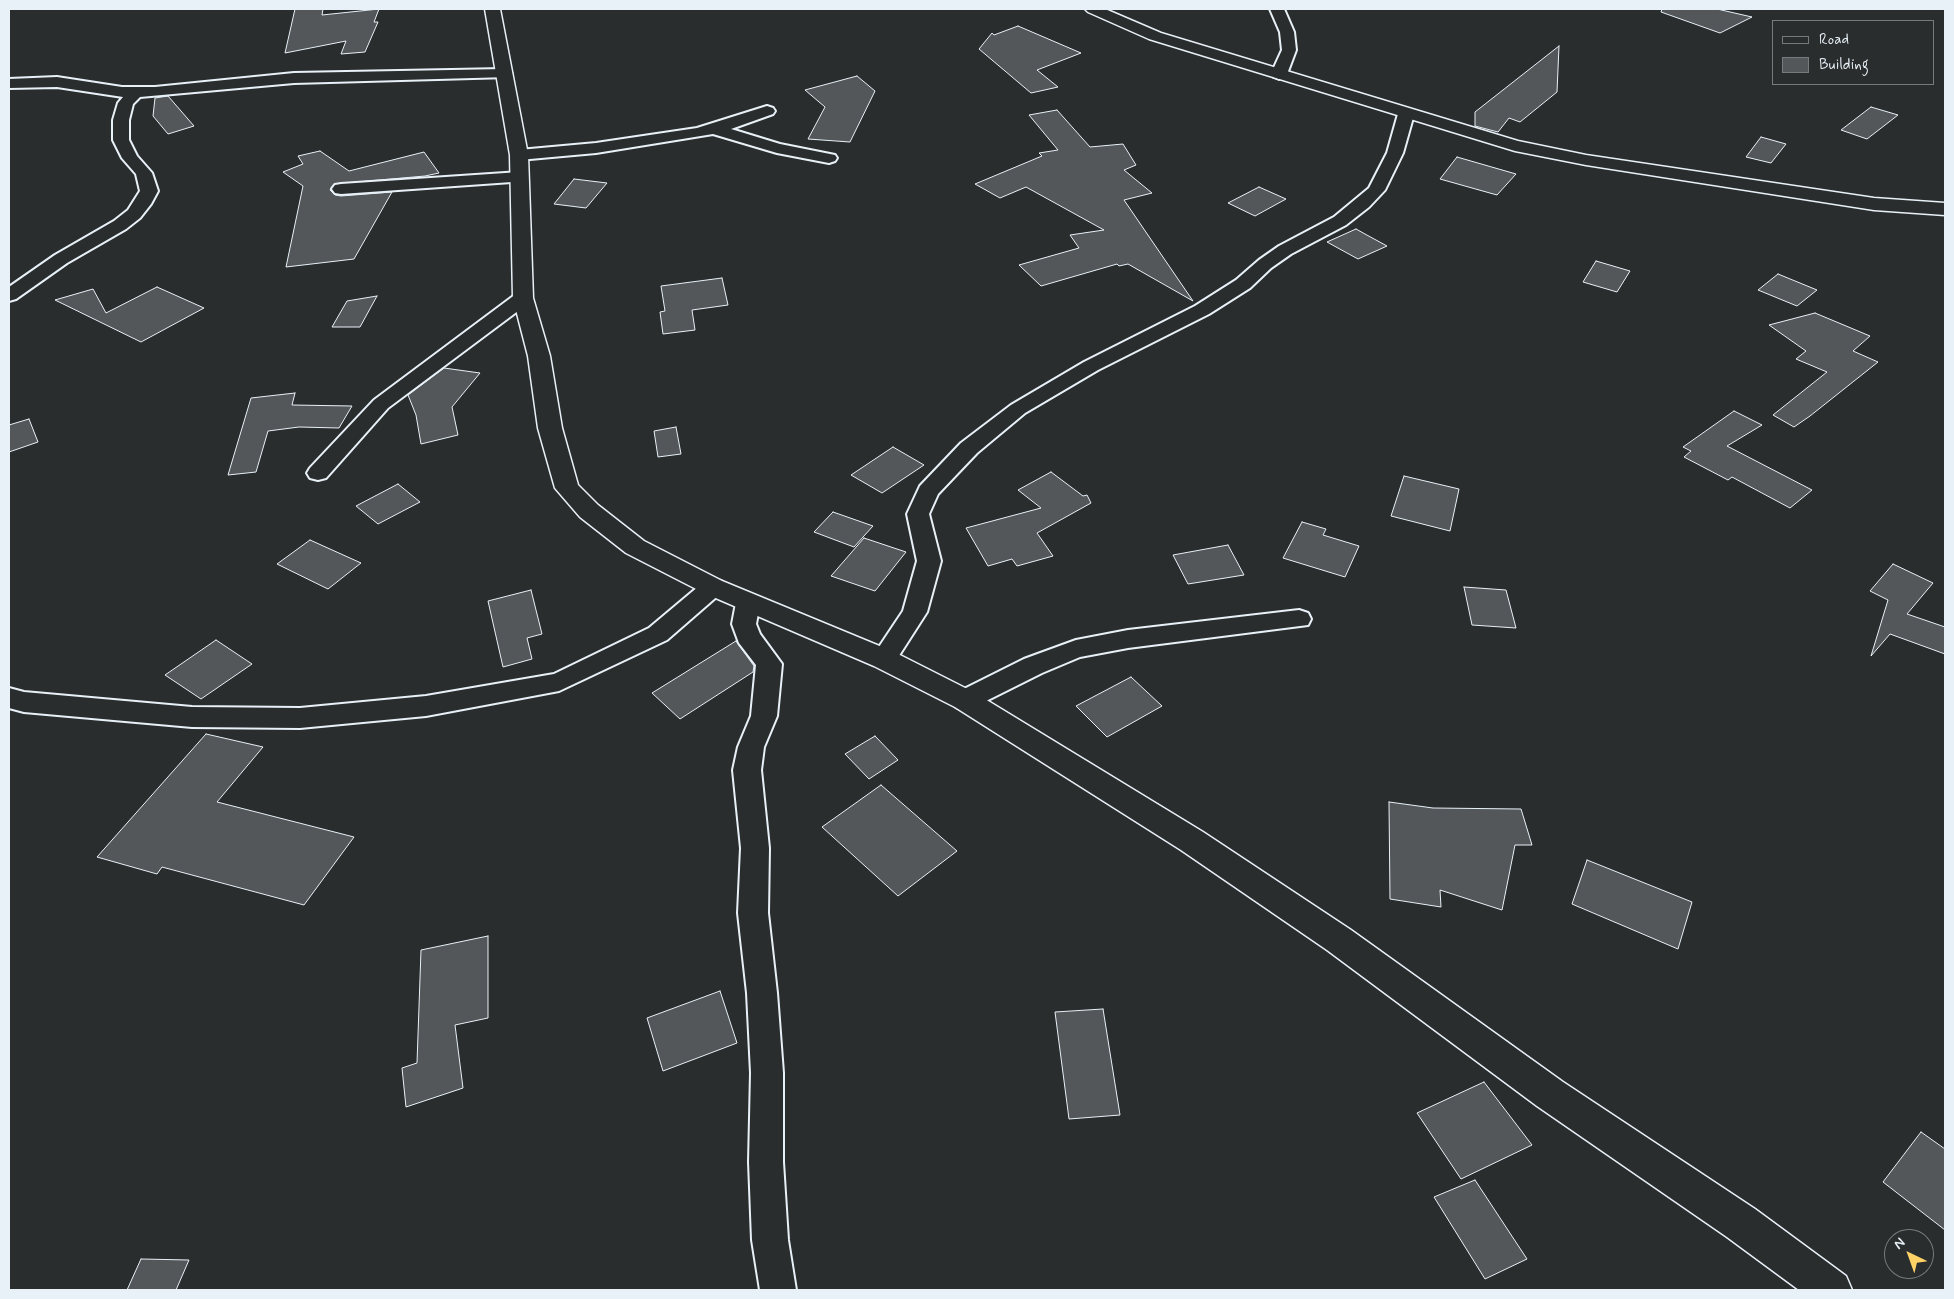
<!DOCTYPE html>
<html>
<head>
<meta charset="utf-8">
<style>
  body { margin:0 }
  #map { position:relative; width:1954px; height:1299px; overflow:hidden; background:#2a2d2e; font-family:Mynerve,sans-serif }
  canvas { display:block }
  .frame { position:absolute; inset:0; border:10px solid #e8f1f8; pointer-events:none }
  .legend { position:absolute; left:1772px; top:20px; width:162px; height:65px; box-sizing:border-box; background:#2a2d2e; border:1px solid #767b7f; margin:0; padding:6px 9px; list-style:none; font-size:15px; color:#e8f1f8 }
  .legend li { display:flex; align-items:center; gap:10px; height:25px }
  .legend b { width:25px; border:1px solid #767b7f }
  .north { position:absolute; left:1884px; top:1229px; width:50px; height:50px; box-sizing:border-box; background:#2a2d2e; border:1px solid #767b7f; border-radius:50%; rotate:318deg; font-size:14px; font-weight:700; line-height:20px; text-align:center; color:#e8f1f8 }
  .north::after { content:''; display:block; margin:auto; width:18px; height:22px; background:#ffd166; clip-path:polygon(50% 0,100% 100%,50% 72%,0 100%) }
</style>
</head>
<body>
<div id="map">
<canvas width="1954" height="1299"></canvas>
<div class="frame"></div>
<ul class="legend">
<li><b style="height:6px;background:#2a2d2e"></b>Road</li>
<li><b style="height:14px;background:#535759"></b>Building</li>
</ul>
<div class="north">N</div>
</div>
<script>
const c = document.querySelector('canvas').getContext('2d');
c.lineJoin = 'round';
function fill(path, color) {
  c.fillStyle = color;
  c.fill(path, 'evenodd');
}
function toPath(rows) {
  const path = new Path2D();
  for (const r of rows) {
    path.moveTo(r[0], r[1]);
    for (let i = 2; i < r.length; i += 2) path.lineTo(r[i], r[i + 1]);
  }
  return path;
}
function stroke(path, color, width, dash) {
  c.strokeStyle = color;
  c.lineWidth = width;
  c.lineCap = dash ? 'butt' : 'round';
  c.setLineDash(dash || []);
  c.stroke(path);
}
const building = toPath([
  [295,9,323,9,322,15,379,9,374,22,378,22,365,52,341,54,346,41,285,53,295,9],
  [1662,9,1717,9,1752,17,1720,33,1661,12,1662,9],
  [1018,26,1081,53,1037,70,1058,87,1031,93,979,49,992,33,994,35,1018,26],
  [1559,46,1557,92,1520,122,1509,118,1498,132,1475,126,1475,112,1559,46],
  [857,76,875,91,850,142,808,139,825,107,805,90,857,76],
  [168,96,194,126,168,134,153,116,155,98,168,96],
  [1871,107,1898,115,1867,139,1841,130,1871,107],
  [1057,110,1090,147,1123,144,1136,165,1124,170,1152,193,1124,200,1193,301,1128,264,1119,266,1117,264,1041,286,1019,265,1079,248,1070,235,1104,230,1026,187,1000,198,975,184,1042,156,1039,153,1058,150,1029,115,1057,110],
  [1761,137,1786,144,1771,163,1746,157,1761,137],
  [320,151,349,171,424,152,439,173,425,176,334,184,330,190,335,195,341,196,392,192,354,259,286,267,303,186,283,172,303,164,298,156,320,151],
  [1457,157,1516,174,1497,195,1440,179,1457,157],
  [574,179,607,183,586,208,554,204,574,179],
  [1259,187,1286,199,1255,216,1228,203,1259,187],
  [1356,229,1365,234,1387,246,1358,259,1327,242,1356,229],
  [1596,261,1630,271,1617,292,1583,282,1596,261],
  [1778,274,1817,290,1797,306,1758,290,1778,274],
  [722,278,728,305,692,310,695,330,663,334,660,312,665,311,661,286,722,278],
  [157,287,204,308,141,342,55,300,93,289,106,313,157,287],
  [377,296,360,327,332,327,347,301,377,296],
  [1815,313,1870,336,1853,351,1878,362,1810,416,1794,427,1773,415,1827,372,1796,359,1806,351,1769,325,1815,313],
  [444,368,480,373,452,407,458,435,421,444,416,415,408,395,444,368],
  [295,393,292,405,352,406,339,428,299,427,268,431,256,472,228,475,251,398,295,393],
  [1734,411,1762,425,1727,446,1812,490,1790,508,1732,477,1728,480,1684,457,1691,451,1683,447,1734,411],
  [29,419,38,442,9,452,9,425,29,419],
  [676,427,681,454,658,457,654,431,676,427],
  [893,447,924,465,882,493,851,475,893,447],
  [1051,472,1083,496,1087,495,1091,503,1037,533,1053,556,1017,566,1012,559,988,566,966,528,1041,508,1018,490,1051,472],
  [1404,476,1459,489,1450,531,1391,516,1404,476],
  [398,484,420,502,378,524,356,506,398,484],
  [833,512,873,526,854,547,814,532,833,512],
  [1302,522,1326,529,1323,535,1359,546,1345,577,1283,558,1302,522],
  [864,538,906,552,875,591,831,576,864,538],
  [310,540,361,563,328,589,277,564,310,540],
  [1228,545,1244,575,1188,584,1173,555,1228,545],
  [1893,564,1933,583,1907,614,1945,627,1945,654,1890,634,1871,656,1888,600,1870,591,1893,564],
  [1464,587,1506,590,1516,628,1472,625,1464,587],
  [531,590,542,634,527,638,532,659,503,667,488,601,531,590],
  [216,640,252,664,201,699,165,675,216,640],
  [736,641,754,666,753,672,680,719,652,693,736,641],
  [1131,677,1162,706,1107,737,1076,706,1131,677],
  [206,734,263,747,217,802,354,837,304,905,162,867,157,874,97,857,206,734],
  [875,736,898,760,869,779,845,754,875,736],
  [881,785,957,851,898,896,822,827,881,785],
  [1389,802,1433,808,1521,809,1532,845,1515,845,1502,910,1440,890,1441,907,1390,899,1389,802],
  [1587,860,1692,902,1678,949,1572,904,1587,860],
  [488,936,488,1018,455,1025,463,1088,406,1107,402,1068,417,1063,421,950,488,936],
  [720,991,737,1043,663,1071,647,1018,720,991],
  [1103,1009,1120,1115,1069,1119,1055,1012,1103,1009],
  [1484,1082,1532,1145,1461,1179,1417,1113,1484,1082],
  [1921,1132,1945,1149,1945,1230,1883,1182,1921,1132],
  [1475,1180,1527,1259,1485,1279,1434,1197,1475,1180],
  [141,1259,189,1260,176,1290,127,1290,141,1259]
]);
fill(building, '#535759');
stroke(building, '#e8f1f8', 1);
const street = toPath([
  [1270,9,1284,9,1294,32,1296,50,1287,74,1284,77,1279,79,1274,77,1271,74,1282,50,1280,32,1270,9],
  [504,69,509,71,512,74,509,77,294,83,140,97,133,104,129,120,129,140,137,156,152,173,158,191,151,204,140,218,126,229,67,263,16,299,9,301,9,287,55,255,114,221,128,210,140,191,136,174,122,158,113,140,113,120,118,103,123,97,57,87,9,88,9,79,57,77,122,87,155,87,294,73,504,69],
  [767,106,773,108,775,111,773,114,731,129,780,144,835,155,837,158,835,161,829,163,777,153,713,134,596,153,519,160,513,158,511,155,513,152,519,150,596,143,697,128,767,106],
  [1406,109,1412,111,1414,114,1403,153,1385,190,1369,207,1346,225,1291,254,1271,268,1250,288,1209,314,1098,370,1025,413,977,453,938,494,929,514,941,561,927,612,893,665,884,668,875,665,871,659,903,611,917,561,907,514,920,486,961,443,1011,405,1084,362,1195,306,1236,280,1259,260,1279,246,1334,217,1369,188,1387,153,1398,114,1400,111,1406,109],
  [520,172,526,173,528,177,526,181,341,194,335,193,332,189,335,185,341,184,520,172],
  [523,292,530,294,532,298,530,302,388,408,326,478,318,480,310,478,307,473,310,468,374,400,516,294,523,292],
  [713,579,721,581,725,587,721,593,667,640,559,691,426,716,300,728,192,727,24,712,9,708,9,688,24,692,192,707,300,708,426,696,554,674,649,628,705,581,713,579],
  [748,595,757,597,760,603,756,624,760,634,782,664,777,716,764,747,761,770,769,848,768,913,777,993,783,1073,783,1162,788,1240,796,1290,760,1290,752,1240,749,1162,751,1073,747,993,738,913,741,848,733,770,738,747,751,716,756,665,739,643,732,624,736,603,739,597,748,595],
  [1299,610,1308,613,1311,619,1308,625,1128,648,1080,657,1042,673,974,707,965,710,956,707,952,700,956,693,1024,659,1076,640,1128,630,1299,610]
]);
const secondary = toPath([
  [485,9,500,9,528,155,533,298,550,356,562,428,578,485,598,505,644,541,722,581,894,652,975,693,1203,832,1351,930,1563,1082,1755,1209,1846,1276,1852,1290,1799,1290,1727,1237,1537,1106,1327,950,1181,850,955,707,874,666,704,593,626,553,580,517,555,488,538,428,528,356,513,298,510,155,485,9],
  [1085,9,1105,9,1161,33,1518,141,1586,155,1874,198,1945,203,1945,215,1874,210,1586,165,1515,151,1149,39,1088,12,1085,9]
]);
stroke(street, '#e8f1f8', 4);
stroke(secondary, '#e8f1f8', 3);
fill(street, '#2a2d2e');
fill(secondary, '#2a2d2e');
</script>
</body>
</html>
